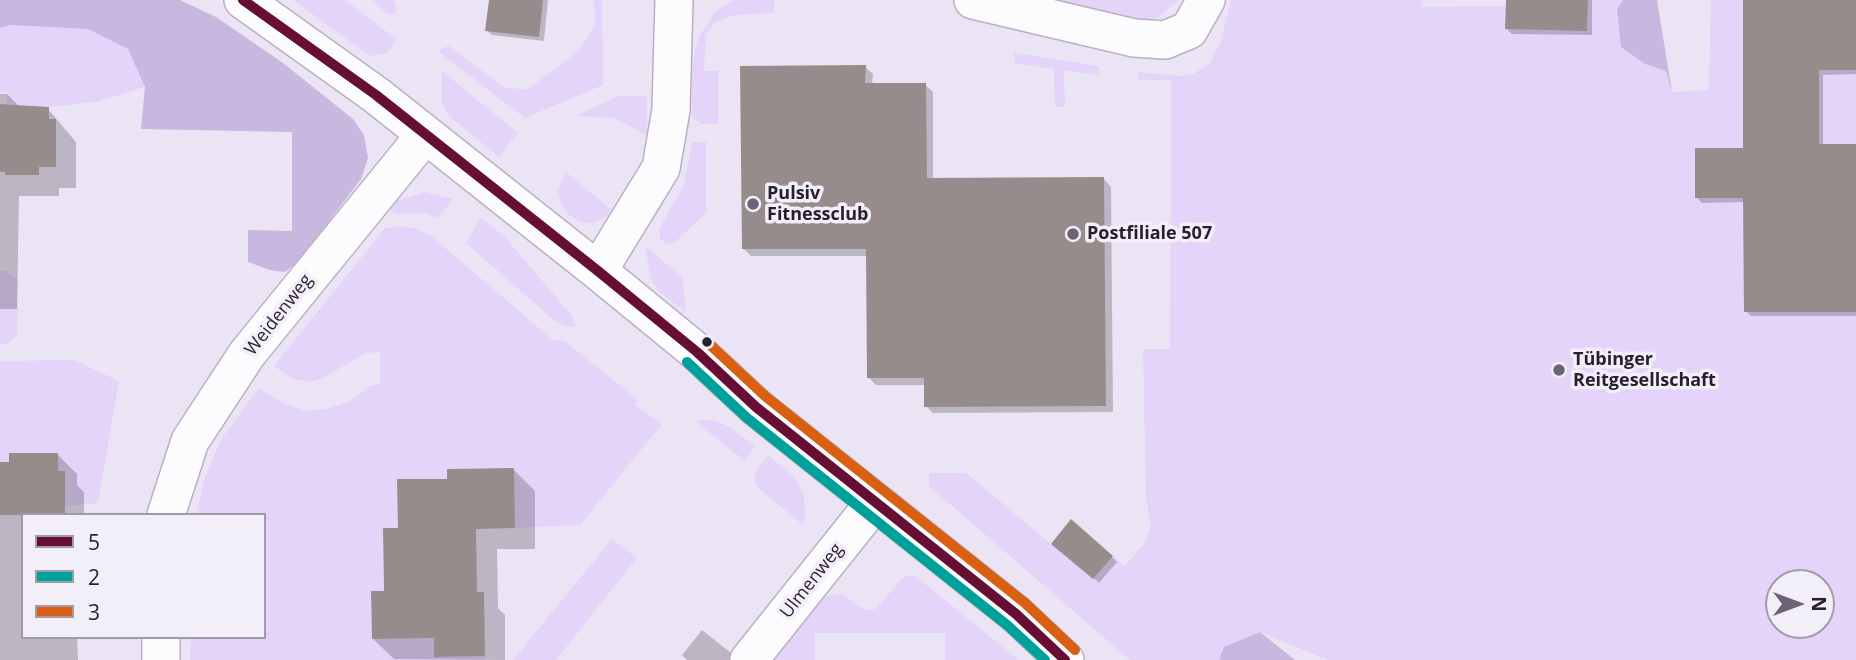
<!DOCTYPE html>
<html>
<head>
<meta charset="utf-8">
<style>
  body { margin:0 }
  #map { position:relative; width:1856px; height:660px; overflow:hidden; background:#ebe4f5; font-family:"Open Sans",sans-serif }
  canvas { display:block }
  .legend { position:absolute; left:21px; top:513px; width:245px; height:126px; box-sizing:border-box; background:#f3eff9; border:2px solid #a19ba9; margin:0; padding:9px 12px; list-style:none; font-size:21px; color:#261e31 }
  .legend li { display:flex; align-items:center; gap:14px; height:35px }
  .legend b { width:35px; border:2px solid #a19ba9 }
  .north { position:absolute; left:1765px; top:569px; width:70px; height:70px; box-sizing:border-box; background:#f3eff9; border:2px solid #a19ba9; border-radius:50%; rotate:90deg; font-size:19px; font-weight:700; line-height:28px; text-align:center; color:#261e31 }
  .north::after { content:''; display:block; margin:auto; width:24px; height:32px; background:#6b6376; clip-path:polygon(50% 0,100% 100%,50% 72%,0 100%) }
</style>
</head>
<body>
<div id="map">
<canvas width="1856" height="660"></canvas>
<ul class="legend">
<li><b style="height:9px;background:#660e34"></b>5</li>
<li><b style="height:9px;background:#00a19a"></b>2</li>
<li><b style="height:9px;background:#d96013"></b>3</li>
</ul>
<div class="north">N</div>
</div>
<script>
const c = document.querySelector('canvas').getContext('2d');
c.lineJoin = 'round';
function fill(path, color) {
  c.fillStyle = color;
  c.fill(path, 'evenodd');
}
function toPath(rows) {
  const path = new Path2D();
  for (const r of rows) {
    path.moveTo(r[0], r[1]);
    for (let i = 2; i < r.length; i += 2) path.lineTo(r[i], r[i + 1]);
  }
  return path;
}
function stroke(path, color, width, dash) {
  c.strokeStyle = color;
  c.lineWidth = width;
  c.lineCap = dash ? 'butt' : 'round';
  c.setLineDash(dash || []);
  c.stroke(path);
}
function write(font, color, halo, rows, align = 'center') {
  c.font = font + ' "Open Sans",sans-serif';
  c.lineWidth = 7;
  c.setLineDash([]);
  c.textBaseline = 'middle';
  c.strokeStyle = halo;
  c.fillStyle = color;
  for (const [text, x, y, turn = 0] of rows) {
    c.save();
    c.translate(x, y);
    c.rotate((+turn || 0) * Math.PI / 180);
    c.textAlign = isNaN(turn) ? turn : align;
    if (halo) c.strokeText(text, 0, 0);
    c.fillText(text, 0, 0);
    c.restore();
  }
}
fill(toPath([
  [293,0,345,0,396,39,387,53,370,56],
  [373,0,394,0,397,10,394,14,387,14],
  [594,0,602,0,603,85,525,118,440,53,440,49,449,46,505,88,528,89,580,50,595,24],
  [733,0,774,0,774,13,734,15,714,23,706,35,704,71,718,71,718,124,701,124,692,117,692,66,698,38,715,12],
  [1035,0,1179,0,1156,19,1143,23],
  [1231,0,1422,0,1422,7,1506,6,1505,29,1587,31,1588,0,1623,0,1617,9,1644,64,1666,71,1673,92,1709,90,1711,0,1856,0,1856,660,1328,660,1260,632,1224,647,1219,660,1130,660,929,486,929,473,966,473,1093,579,1113,556,1125,566,1144,544,1151,526,1146,499,1143,349,1170,349,1171,80,1138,80,1138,75,1140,72,1180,76,1193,74,1210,63,1221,41],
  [1779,583,1821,583,1821,625,1779,625],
  [10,25,88,29,128,49,145,87,96,102,49,107,7,104,7,92,0,92,0,28],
  [1014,53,1099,66,1099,75,1064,70,1065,107,1055,107,1054,69,1015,63],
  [442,71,518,133,499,157,450,117,442,103],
  [618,96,647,96,647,135,614,118,576,116],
  [692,142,706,142,706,213,674,243,667,244,660,239,659,229,684,185],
  [566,172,614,212,594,223,580,222,569,215,561,204,558,191],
  [425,192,453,199,438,218,425,213,399,214,386,210,396,201],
  [481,218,504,236,572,316,576,327,564,326,549,316,466,243],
  [397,226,414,228,430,235,553,340,565,341,637,399,635,405,662,424,580,525,515,528,514,468,447,469,447,479,398,480,398,528,383,528,384,591,371,591,372,639,434,638,434,657,485,656,485,660,190,660,191,637,264,637,264,515,196,515,205,477,222,438,259,388,283,403,305,411,326,409,349,402,370,386,380,384,380,352,366,353,321,379,308,382,293,379,274,366,385,228],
  [645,246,682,277,686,312,660,293,651,280],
  [0,271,6,271,18,279,17,335,7,344,0,344],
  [74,360,119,381,98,503,65,506,65,472,58,471,58,453,9,453,9,462,0,462,0,361],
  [713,420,728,426,755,446,745,461,695,421],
  [768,455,793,476,803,492,806,511,803,525,758,488,755,481,756,470],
  [612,539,637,558,556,660,513,660],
  [914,575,1019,660,945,660,945,633,815,633,815,660,767,660,817,597,842,594,864,610,875,609,904,577]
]), '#e4d4fa');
fill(toPath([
  [0,0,180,0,216,17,283,63,353,119,364,135,368,158,361,179,298,262,285,272,270,270,248,262,248,230,292,231,292,132,141,129,145,87,128,49,88,29,10,25,0,28],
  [1623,0,1657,0,1672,92,1666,71,1645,64,1621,47,1617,9],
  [1260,632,1295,660,1219,660,1224,647]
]), '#c8b7df');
fill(toPath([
  [491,0,548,0,544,41,492,35,487,30],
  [1507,0,1592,0,1592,35,1512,34,1507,29],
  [1744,0,1856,0,1856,74,1823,75,1823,146,1856,146,1856,316,1751,316,1746,311,1745,202,1702,203,1697,198,1745,150],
  [865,67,873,74,872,85,925,85,933,92,933,180,1104,179,1111,187,1113,412,933,413,926,406,926,385,876,385,869,378,868,256,751,256,743,248],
  [0,94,7,94,20,107,48,109,76,142,76,188,59,188,59,196,19,196,17,309,0,309],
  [57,454,77,474,77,485,84,492,84,515,23,515,23,637,77,637,78,660,0,660,0,464],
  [514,470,535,491,535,549,497,549,498,608,505,615,505,660,394,659,373,639,400,530,449,481],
  [1058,548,1112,557,1117,562,1099,583],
  [702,630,735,656,732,660,687,660,682,655]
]), '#0003');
fill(toPath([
  [489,0,543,0,539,37,485,31],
  [1506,0,1588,0,1587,31,1505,29],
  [1743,0,1856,0,1856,70,1819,70,1819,144,1856,144,1856,312,1744,312,1743,198,1695,198,1695,148,1743,148],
  [866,65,865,83,926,83,927,178,1104,177,1106,406,924,407,924,378,867,378,866,249,742,249,740,66],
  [0,104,49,107,49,119,56,119,56,167,39,167,39,175,5,175,5,172,0,172],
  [9,453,58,453,58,471,65,471,65,515,0,515,0,462,9,462],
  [514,468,515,528,476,529,477,592,484,592,485,656,434,657,434,638,372,639,371,591,384,591,383,528,398,528,397,479,447,479,447,469],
  [1071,519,1113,556,1093,579,1051,544]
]), '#968c8c');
const street = toPath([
  [243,0,376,95,598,271,697,352,756,407,1016,614,1065,660],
  [973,0,1134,38,1165,40,1189,30,1206,0],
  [598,271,661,168,671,110,674,0],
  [166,515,190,441,247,354,425,135],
  [161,660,161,637],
  [749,660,875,502]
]);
stroke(street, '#b8b1c2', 40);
stroke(street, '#fcfbfe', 37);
stroke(toPath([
  [243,0,376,95,598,271,697,352,756,407,1016,614,1065,660]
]), '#660e34', 10);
stroke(toPath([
  [687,362,747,418,1007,625,1045,660]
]), '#00a19a', 10);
stroke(toPath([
  [707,342,765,396,1025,603,1075,650]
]), '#d96013', 10);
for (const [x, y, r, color] of [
  [753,204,7,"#6b6376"],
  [1073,234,7,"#6b6376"],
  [707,342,6,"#261e31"],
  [1559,370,7,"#6b6376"]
]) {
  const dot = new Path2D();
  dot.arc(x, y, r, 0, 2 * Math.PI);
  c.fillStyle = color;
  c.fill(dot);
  stroke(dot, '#f3eff9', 2.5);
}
write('bold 18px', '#261e31', '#f3eff9', [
  ["Pulsiv",767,194],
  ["Fitnessclub",767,215],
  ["Postfiliale 507",1087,234],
  ["Tübinger",1573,360],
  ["Reitgesellschaft",1573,381]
], 'left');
write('18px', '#261e31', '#f3eff9', [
  ["Weidenweg",279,315,-52],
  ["Ulmenweg",812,581,-52]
]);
</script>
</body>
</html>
